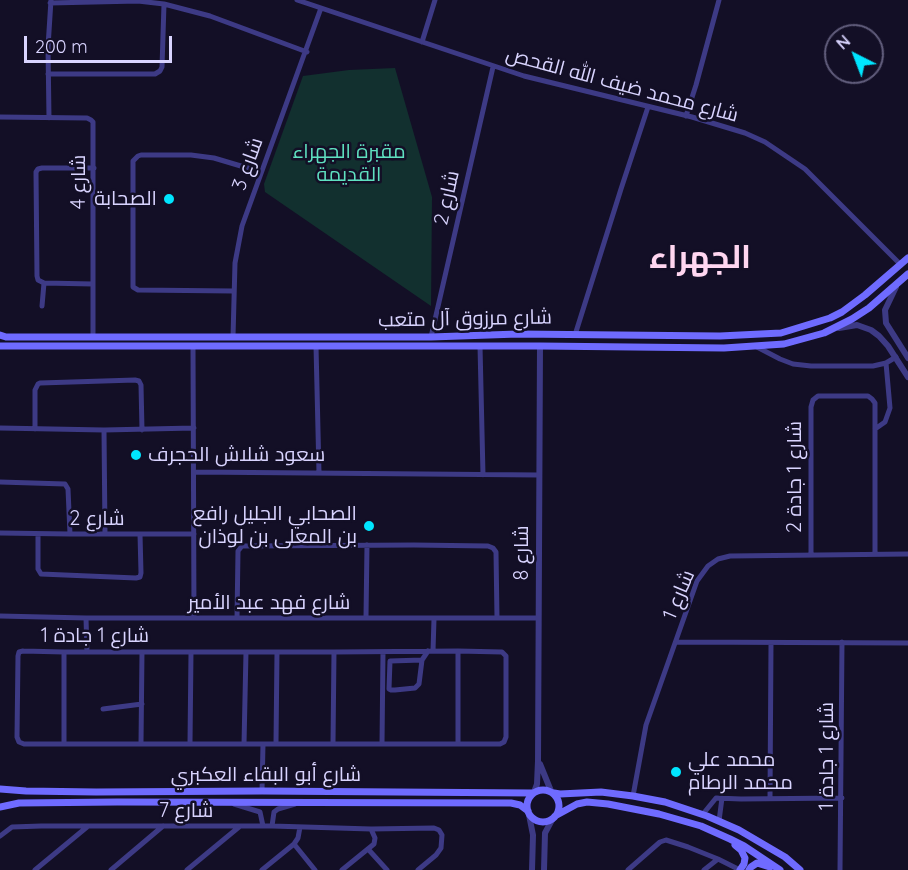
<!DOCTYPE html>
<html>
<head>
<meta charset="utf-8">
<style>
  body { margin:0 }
  #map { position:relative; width:908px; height:870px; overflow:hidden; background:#130f26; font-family:Quicksand,sans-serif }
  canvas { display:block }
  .north { position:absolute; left:824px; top:24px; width:60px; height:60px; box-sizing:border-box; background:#130f26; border:2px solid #625e7d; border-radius:50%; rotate:318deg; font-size:16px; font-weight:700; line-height:24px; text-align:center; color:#d9d4ff }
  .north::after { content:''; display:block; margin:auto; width:21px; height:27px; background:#00e5ff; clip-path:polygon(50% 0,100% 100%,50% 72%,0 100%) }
  .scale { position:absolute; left:24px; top:36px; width:148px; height:27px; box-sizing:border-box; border:3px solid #d9d4ff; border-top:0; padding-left:8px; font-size:18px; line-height:21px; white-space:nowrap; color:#d9d4ff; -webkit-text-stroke:4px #130f26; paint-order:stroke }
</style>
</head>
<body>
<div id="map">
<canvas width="908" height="870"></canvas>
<div class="north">N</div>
<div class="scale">200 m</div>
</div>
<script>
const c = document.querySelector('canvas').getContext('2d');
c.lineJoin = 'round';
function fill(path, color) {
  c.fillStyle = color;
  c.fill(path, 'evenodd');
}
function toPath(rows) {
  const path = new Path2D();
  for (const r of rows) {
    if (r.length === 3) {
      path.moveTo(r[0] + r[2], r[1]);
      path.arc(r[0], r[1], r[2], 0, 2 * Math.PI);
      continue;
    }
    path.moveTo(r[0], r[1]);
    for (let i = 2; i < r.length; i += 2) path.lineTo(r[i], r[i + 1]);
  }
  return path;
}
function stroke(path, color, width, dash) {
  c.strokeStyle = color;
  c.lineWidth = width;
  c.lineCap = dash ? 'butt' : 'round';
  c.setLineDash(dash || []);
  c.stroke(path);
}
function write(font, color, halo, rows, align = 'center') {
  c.font = font + ' Quicksand,Cairo,sans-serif';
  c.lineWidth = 5;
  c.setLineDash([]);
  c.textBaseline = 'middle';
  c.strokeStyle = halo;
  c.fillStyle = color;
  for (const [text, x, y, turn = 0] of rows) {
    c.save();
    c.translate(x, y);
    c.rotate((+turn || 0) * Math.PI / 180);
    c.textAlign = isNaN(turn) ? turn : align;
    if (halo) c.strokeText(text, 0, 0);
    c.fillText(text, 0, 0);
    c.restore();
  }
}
fill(toPath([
  [395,68,432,197,431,306,265,192,264,184,303,76,349,70]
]), '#12302f');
stroke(toPath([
  [297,0,524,76,692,117,745,133,765,142,805,169,901,265],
  [50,3,138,1,164,4,210,16,307,52],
  [422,42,435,0],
  [48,74,155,74,160,71,162,67,164,4],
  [686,116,696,85,719,0],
  [0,117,87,118,91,120,93,122,93,337],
  [49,118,48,47,51,0],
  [93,284,44,283,38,280,37,276,36,172,38,169,42,168,94,168],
  [233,291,138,290,133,287,133,161,138,156,141,155,191,155,214,158,261,172],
  [42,306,44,283],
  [575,335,621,189,648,107],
  [233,337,235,263,242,226,321,8],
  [431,337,493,67],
  [193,346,194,618],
  [316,346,319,473],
  [480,346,483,475],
  [755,346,780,359,793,364,811,366,873,366,886,363,896,357],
  [0,428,104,430,194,428],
  [35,429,35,390,38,384,40,383,135,380,139,381,141,385,142,430],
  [875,429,885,422,890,408,886,363],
  [104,430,105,534],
  [194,472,539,475],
  [0,482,65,484,68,489,70,534],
  [0,533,70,534,194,534],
  [38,534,38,569,41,574,136,578,140,577,141,573,140,534],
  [811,555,811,407,813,400,818,396,868,396,872,399,875,403,875,554],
  [0,616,86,618,538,618],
  [366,617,367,545],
  [86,618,87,652],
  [237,618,238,551,242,546,414,545,488,546,493,548,496,552,497,618],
  [676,642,908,643],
  [23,651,64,652,334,652,458,651,502,652,506,656,506,737,504,742,500,744,24,744,19,742,17,737,18,656,19,652,23,651],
  [433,651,434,619],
  [422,660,390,661,389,689,391,690,395,690,415,688,419,684,422,660,428,651],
  [103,709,142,704],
  [64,743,64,652],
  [141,743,142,652],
  [190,743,191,652],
  [276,743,277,652],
  [333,743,334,652],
  [458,743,458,651],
  [244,744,246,652],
  [382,744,383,652],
  [262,791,263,744],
  [633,796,646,725,697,581,708,566,718,559,730,556,908,554],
  [770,798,771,643],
  [234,804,260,812,263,826],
  [703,814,716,798,741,799,842,798],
  [719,821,722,798],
  [272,826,274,812,278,809,295,804],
  [0,836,12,827,41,826,272,826,371,829,434,828,439,830,442,835,441,848,436,855,418,870],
  [294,844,315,870],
  [368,849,387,870],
  [718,859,740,870],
  [35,870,87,827],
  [111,870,163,826],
  [187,870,239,827],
  [262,870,294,844,298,838,300,827],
  [342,870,374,844,375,838,371,829],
  [628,870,660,842,666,840,688,847,718,859,704,870],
  [840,870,842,642]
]), '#3d3a85', 5);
stroke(toPath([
  [896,287,885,310,886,323,908,358],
  [839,328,857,325,871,330,879,336,888,346,908,377],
  [540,764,551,791],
  [534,792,537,784,538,761,540,346],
  [529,815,533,835,532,870],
  [544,870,545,833,553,818]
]), '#3d3a85', 6);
stroke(toPath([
  [0,335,6,337,431,337,518,334,720,336,781,333,830,318,842,312,865,295,908,258],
  [0,346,540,346,724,348,784,344,824,333,852,319,869,308,908,274],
  [0,789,26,791,96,792,262,791,532,793],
  [543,806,16],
  [554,793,560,794,601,792,633,796,665,802,707,816,739,830,785,857,800,870],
  [0,807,19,803,117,802,511,803,520,805,528,811],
  [555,816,577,804,587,802,608,804,659,814,701,826,730,839,744,846,780,870],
  [735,845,741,850,745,858,744,864,740,870],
  [749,870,751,867,757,863,770,867]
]), '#6f6bff', 7);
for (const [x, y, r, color] of [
  [169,199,6,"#00e5ff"],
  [136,455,6,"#00e5ff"],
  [369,526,6,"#00e5ff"],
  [676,772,6,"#00e5ff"]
]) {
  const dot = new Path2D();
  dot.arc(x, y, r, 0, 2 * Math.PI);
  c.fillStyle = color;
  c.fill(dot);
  stroke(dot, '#130f26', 2);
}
write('20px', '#d9d4ff', '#130f26', [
  ["شارع محمد ضيف الله القحص",622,85,15],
  ["شارع 3",248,164,-70],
  ["شارع 4",79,182,-90],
  ["شارع 2",447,198,-77],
  ["شارع مرزوق آل متعب",465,319,-1],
  ["شارع 1 جادة 2",795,477,-90],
  ["شارع 2",97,519],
  ["شارع 8",522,553,-90],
  ["شارع 1",679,595,-67],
  ["شارع فهد عبد الأمير",269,603],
  ["شارع 1 جادة 1",95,636],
  ["شارع 1 جادة 1",827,756,-90],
  ["شارع أبو البقاء العكبري",266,775],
  ["شارع 7",186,811]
]);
write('20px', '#5fe0c0', '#130f26', [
  ["مقبرة الجهراء",349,152],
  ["القديمة",349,175]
]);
write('20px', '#d9d4ff', '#130f26', [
  ["الصحابة",157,199],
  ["سعود شلاش الحجرف",148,455,"left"],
  ["الصحابي الجليل رافع",357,514],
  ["بن المعلى بن لوذان",357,537],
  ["محمد علي",688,760,"left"],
  ["محمد الرطام",688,783,"left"]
], 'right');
write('bold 32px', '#ffd6f0', '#130f26', [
  ["الجهراء",700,258]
]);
</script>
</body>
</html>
